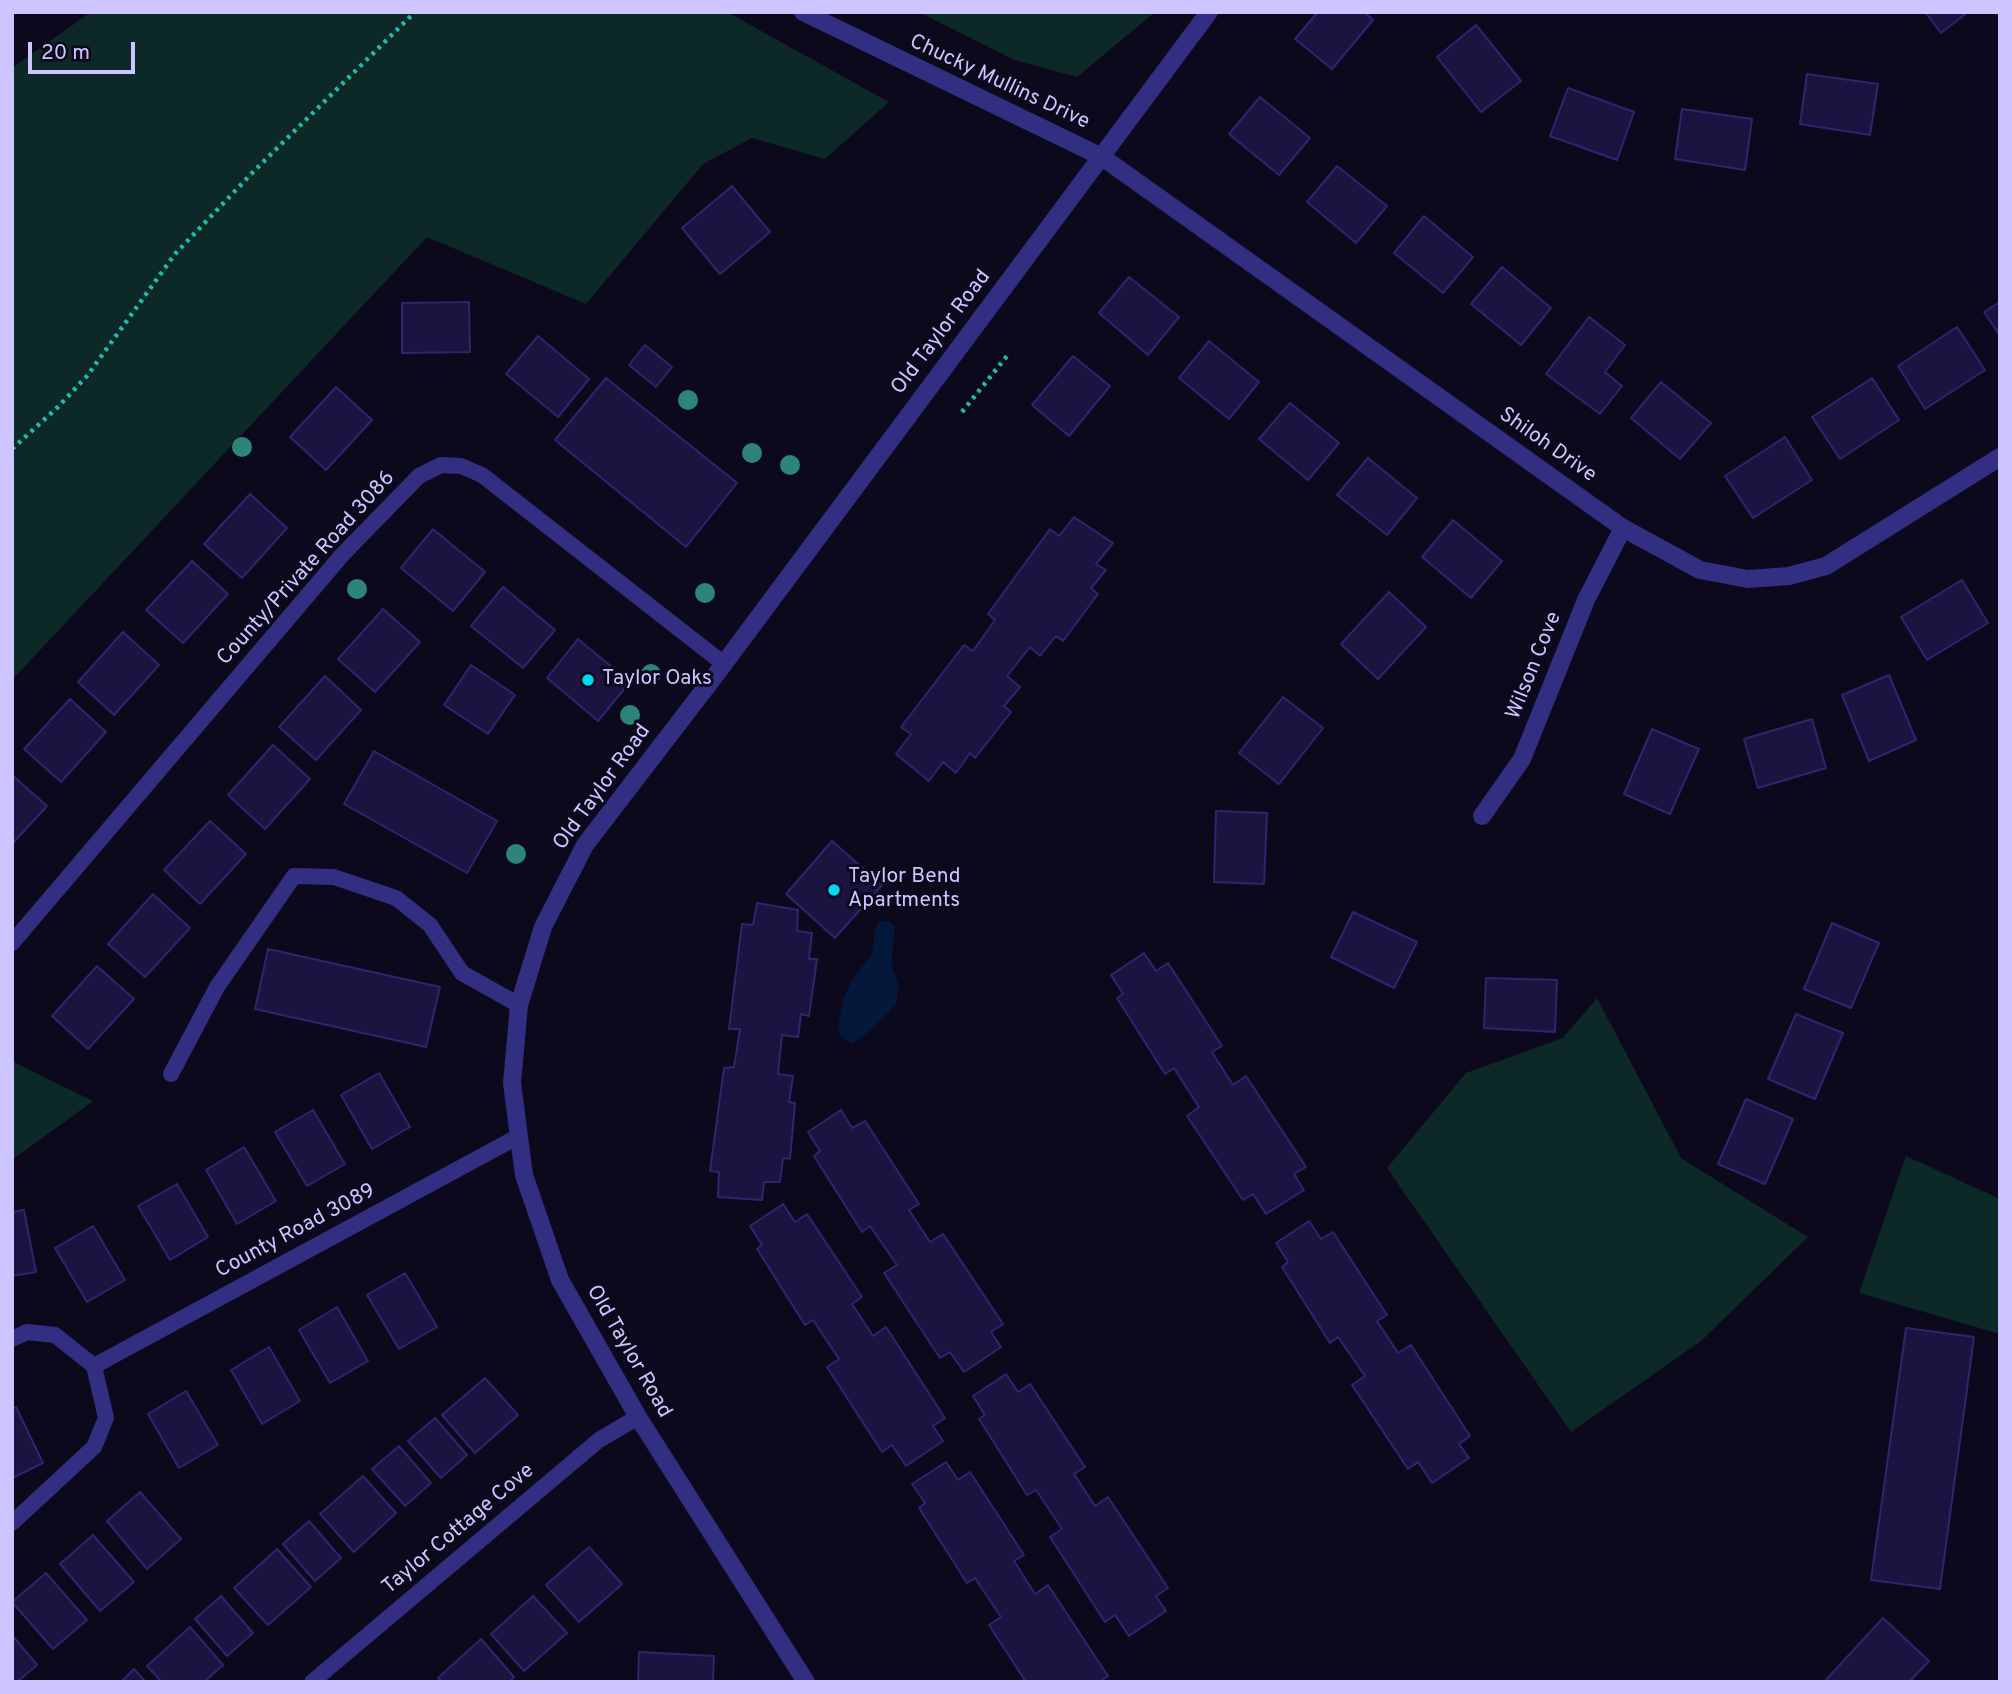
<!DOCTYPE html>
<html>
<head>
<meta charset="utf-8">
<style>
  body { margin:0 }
  #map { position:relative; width:2012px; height:1694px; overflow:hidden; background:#0d091d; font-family:Overpass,sans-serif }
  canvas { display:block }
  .frame { position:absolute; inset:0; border:14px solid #ccc5ff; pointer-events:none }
  .scale { position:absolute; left:28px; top:42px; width:107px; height:32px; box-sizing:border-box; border:4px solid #ccc5ff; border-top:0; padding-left:9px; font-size:21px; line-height:24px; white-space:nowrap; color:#ccc5ff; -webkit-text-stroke:5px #0d091d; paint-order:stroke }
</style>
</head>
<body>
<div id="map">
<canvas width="2012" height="1694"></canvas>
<div class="frame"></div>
<div class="scale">20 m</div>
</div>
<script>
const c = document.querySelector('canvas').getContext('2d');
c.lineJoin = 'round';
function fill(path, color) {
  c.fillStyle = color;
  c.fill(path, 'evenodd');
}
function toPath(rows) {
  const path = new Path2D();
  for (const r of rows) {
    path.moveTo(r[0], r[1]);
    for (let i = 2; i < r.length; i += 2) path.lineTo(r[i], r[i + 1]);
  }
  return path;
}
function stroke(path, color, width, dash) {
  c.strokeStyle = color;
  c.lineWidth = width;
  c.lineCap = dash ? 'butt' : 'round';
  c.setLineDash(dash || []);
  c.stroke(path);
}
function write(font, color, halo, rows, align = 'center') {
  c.font = font + ' Overpass,sans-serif';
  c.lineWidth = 6;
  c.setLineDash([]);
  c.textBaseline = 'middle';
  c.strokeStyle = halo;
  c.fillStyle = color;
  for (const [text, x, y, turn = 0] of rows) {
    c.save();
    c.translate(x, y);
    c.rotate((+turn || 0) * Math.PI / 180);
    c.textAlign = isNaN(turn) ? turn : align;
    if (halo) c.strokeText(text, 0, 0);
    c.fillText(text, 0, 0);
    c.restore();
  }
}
fill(toPath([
  [91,12,727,12,889,102,825,159,752,138,703,164,586,304,427,237,12,680,12,68],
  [919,12,1155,12,1077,77,1015,60],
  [1597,998,1681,1158,1808,1237,1701,1341,1571,1432,1387,1168,1466,1073,1563,1038],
  [12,1061,93,1101,12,1160],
  [1906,1156,2000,1199,2000,1334,1859,1293]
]), '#0c2827');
fill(toPath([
  [888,921,895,927,891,962,899,987,896,1004,870,1031,851,1044,841,1037,838,1026,844,997,852,980,872,954,875,928,879,922]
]), '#04183c');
const building = toPath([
  [1318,12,1364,12,1373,20,1332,69,1295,39,1318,12],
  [1925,12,1968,12,1941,33,1925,12],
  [1476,25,1521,81,1481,112,1437,57,1476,25],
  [1807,74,1878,84,1870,135,1800,124,1807,74],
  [1568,88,1634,112,1617,160,1550,136,1568,88],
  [1260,97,1310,138,1279,175,1229,134,1260,97],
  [1682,109,1752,119,1745,170,1675,159,1682,109],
  [1337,166,1387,206,1356,243,1307,202,1337,166],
  [732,186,770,232,720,274,682,228,732,186],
  [1424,216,1473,257,1443,293,1394,253,1424,216],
  [1502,267,1551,308,1521,345,1471,304,1502,267],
  [1129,277,1179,317,1148,355,1099,313,1129,277],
  [469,302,470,352,402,353,402,303,469,302],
  [2000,302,2000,336,1984,312,2000,302],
  [1589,317,1625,345,1605,372,1622,386,1600,414,1546,374,1589,317],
  [1957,327,1985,370,1925,409,1898,366,1957,327],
  [538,336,589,379,558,417,506,374,538,336],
  [1209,341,1259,382,1229,419,1179,378,1209,341],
  [645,345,672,367,656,387,629,365,645,345],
  [1073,356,1110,386,1069,436,1032,405,1073,356],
  [606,378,737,483,686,547,555,440,606,378],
  [1872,378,1899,420,1840,459,1812,417,1872,378],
  [1661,382,1711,423,1680,459,1631,418,1661,382],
  [336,387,372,420,326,470,290,437,336,387],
  [1290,403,1339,443,1308,480,1259,439,1290,403],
  [1785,437,1812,480,1753,518,1725,476,1785,437],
  [1368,458,1417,498,1387,535,1337,495,1368,458],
  [250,494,287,528,242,578,204,544,250,494],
  [1074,517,1113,543,1096,564,1106,570,1091,588,1098,594,1063,641,1056,636,1040,656,1030,647,1007,676,1020,687,1004,706,1011,712,975,758,970,753,956,773,943,762,929,781,896,754,911,734,901,727,964,645,973,651,995,620,988,614,1050,529,1059,536,1074,517],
  [1453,520,1502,561,1471,598,1422,557,1453,520],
  [433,529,485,572,453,611,401,568,433,529],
  [192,561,228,594,183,643,146,610,192,561],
  [1962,580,1988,623,1927,660,1901,617,1962,580],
  [503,587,555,630,523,668,471,626,503,587],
  [1389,592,1426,627,1378,679,1341,644,1389,592],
  [383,609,420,642,375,692,338,659,383,609],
  [123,632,159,665,114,715,78,682,123,632],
  [578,639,630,682,598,721,547,678,578,639],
  [471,665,515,695,488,734,444,705,471,665],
  [1889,675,1916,740,1869,761,1842,695,1889,675],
  [325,676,361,710,316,760,279,727,325,676],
  [1283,697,1323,728,1279,784,1239,753,1283,697],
  [70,699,106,732,61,782,24,749,70,699],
  [1812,719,1826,768,1758,788,1744,739,1812,719],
  [1652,729,1699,749,1670,814,1624,794,1652,729],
  [273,745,310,779,265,829,228,795,273,745],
  [374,751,497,821,467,873,344,804,374,751],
  [12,775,47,806,12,844,12,775],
  [1216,811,1267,813,1264,884,1214,882,1216,811],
  [210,821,246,854,200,904,164,870,210,821],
  [832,841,882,885,835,938,786,894,832,841],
  [153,894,190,928,145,977,108,944,153,894],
  [757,903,798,910,797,931,812,933,809,959,817,959,809,1016,801,1014,798,1037,782,1035,778,1074,793,1076,789,1102,795,1103,790,1159,783,1158,780,1182,764,1182,762,1200,718,1197,719,1172,710,1171,724,1068,734,1067,740,1029,729,1029,742,924,753,925,757,903],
  [1353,912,1417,942,1394,988,1331,957,1353,912],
  [1832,923,1879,943,1851,1008,1804,989,1832,923],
  [268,949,440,987,426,1047,255,1009,268,949],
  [1144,953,1156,971,1168,963,1222,1046,1212,1052,1233,1085,1246,1076,1306,1167,1294,1174,1304,1190,1266,1214,1253,1194,1243,1200,1187,1116,1199,1107,1174,1068,1165,1074,1117,998,1123,994,1111,975,1144,953],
  [97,966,134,999,88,1049,52,1016,97,966],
  [1486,978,1557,980,1555,1032,1484,1028,1486,978],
  [1796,1014,1843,1033,1815,1099,1768,1079,1796,1014],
  [379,1073,410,1127,372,1149,341,1095,379,1073],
  [1746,1099,1793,1119,1765,1184,1718,1164,1746,1099],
  [313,1110,345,1164,307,1186,275,1132,313,1110],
  [841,1110,852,1128,865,1121,919,1204,909,1210,930,1242,943,1234,1003,1324,991,1332,1001,1347,964,1372,950,1352,940,1358,884,1273,897,1265,870,1226,862,1232,814,1156,820,1151,808,1132,841,1110],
  [244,1147,276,1201,237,1224,206,1170,244,1147],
  [177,1184,208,1237,170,1260,138,1206,177,1184],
  [783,1204,795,1222,807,1214,862,1297,852,1304,873,1336,886,1327,945,1418,933,1426,943,1441,906,1466,892,1445,882,1452,827,1367,839,1359,813,1320,805,1325,757,1249,762,1245,750,1226,783,1204],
  [24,1210,36,1272,12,1276,12,1212,24,1210],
  [1309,1221,1321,1239,1333,1232,1387,1315,1377,1321,1398,1353,1411,1345,1470,1436,1459,1444,1469,1458,1432,1483,1418,1462,1408,1469,1352,1385,1365,1376,1338,1337,1330,1343,1282,1267,1288,1262,1276,1243,1309,1221],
  [93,1226,125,1280,87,1302,55,1248,93,1226],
  [405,1273,437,1327,399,1349,367,1295,405,1273],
  [337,1307,368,1361,330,1383,299,1330,337,1307],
  [1906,1328,1974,1337,1940,1589,1871,1580,1906,1328],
  [269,1347,300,1401,262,1424,231,1370,269,1347],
  [1006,1374,1018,1392,1030,1384,1085,1467,1074,1474,1095,1506,1108,1497,1168,1588,1156,1596,1166,1611,1129,1636,1115,1615,1105,1622,1050,1537,1062,1529,1036,1490,1027,1495,979,1419,985,1415,973,1396,1006,1374],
  [485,1378,518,1415,475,1453,442,1415,485,1378],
  [186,1391,218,1445,179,1468,148,1414,186,1391],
  [16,1407,43,1463,12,1478,12,1408,16,1407],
  [435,1418,467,1455,441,1478,408,1441,435,1418],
  [399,1446,431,1483,405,1506,372,1469,399,1446],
  [946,1462,958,1480,970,1472,1024,1555,1014,1561,1035,1594,1048,1585,1108,1676,1099,1682,1026,1682,989,1625,1001,1617,975,1578,967,1583,919,1508,925,1503,912,1484,946,1462],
  [363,1476,396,1513,354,1552,320,1514,363,1476],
  [140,1492,181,1539,147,1569,107,1521,140,1492],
  [309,1521,341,1558,315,1581,283,1544,309,1521],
  [93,1535,134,1582,100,1611,60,1564,93,1535],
  [589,1547,622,1584,579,1622,546,1585,589,1547],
  [277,1549,311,1587,268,1625,234,1588,277,1549],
  [46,1573,87,1620,53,1649,12,1602,46,1573],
  [221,1596,253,1633,227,1656,195,1619,221,1596],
  [533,1596,567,1633,524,1671,491,1634,533,1596],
  [1883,1618,1929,1661,1909,1682,1824,1682,1883,1618],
  [190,1627,223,1665,204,1682,162,1682,147,1666,190,1627],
  [12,1635,37,1665,17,1682,12,1682,12,1635],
  [481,1639,514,1677,509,1682,442,1682,438,1678,481,1639],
  [639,1652,714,1656,713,1682,638,1682,639,1652],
  [134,1669,146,1682,121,1682,134,1669]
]);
fill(building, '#1d1340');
stroke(building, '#32236f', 2);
stroke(toPath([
  [962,412,1007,356],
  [12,449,58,407,87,376,175,254,255,170,415,12]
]), '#20b9b0', 4.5, [3.5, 5]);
stroke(toPath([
  [12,943,342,555,419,476,441,465,461,466,482,475,724,664],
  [171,1074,217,987,294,876,334,877,396,898,430,925,462,973,519,1005],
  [12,1339,27,1332,55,1335,94,1366,106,1418,94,1447,12,1523],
  [94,1366,519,1136],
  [312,1682,599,1440,638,1417]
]), '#322f82', 16);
stroke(toPath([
  [803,12,1102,157,1623,528,1700,570,1748,579,1789,576,1826,566,2000,457],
  [1482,816,1522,759,1586,600,1623,528]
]), '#322f82', 18);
stroke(toPath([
  [806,1682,638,1417,560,1280,524,1175,512,1083,519,1005,543,927,585,845,717,673,1209,12]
]), '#322f82', 18);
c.fillStyle = '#2c8578';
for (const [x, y] of [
  [688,400],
  [242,447],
  [752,453],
  [790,465],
  [357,589],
  [705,593],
  [651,674],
  [630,715],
  [516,854]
]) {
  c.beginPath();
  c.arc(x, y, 10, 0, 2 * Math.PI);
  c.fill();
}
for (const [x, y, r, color] of [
  [588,680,7,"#00d7f0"],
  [834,890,7,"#00d7f0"]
]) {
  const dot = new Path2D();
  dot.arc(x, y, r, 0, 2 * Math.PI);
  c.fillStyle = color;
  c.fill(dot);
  stroke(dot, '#0d091d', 2.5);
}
write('21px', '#ccc5ff', '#0d091d', [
  ["Chucky Mullins Drive",999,83,25],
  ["Old Taylor Road",942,333,-53],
  ["Shiloh Drive",1547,446,35],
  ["County/Private Road 3086",307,569,-48],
  ["Wilson Cove",1535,666,-68],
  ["Old Taylor Road",603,788,-54],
  ["County Road 3089",296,1232,-28],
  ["Old Taylor Road",628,1352,60],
  ["Taylor Cottage Cove",459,1530,-40]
]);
write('21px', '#ccc5ff', '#0d091d', [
  ["Taylor Oaks",602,680],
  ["Taylor Bend",848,878],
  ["Apartments",848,902]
], 'left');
</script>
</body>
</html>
